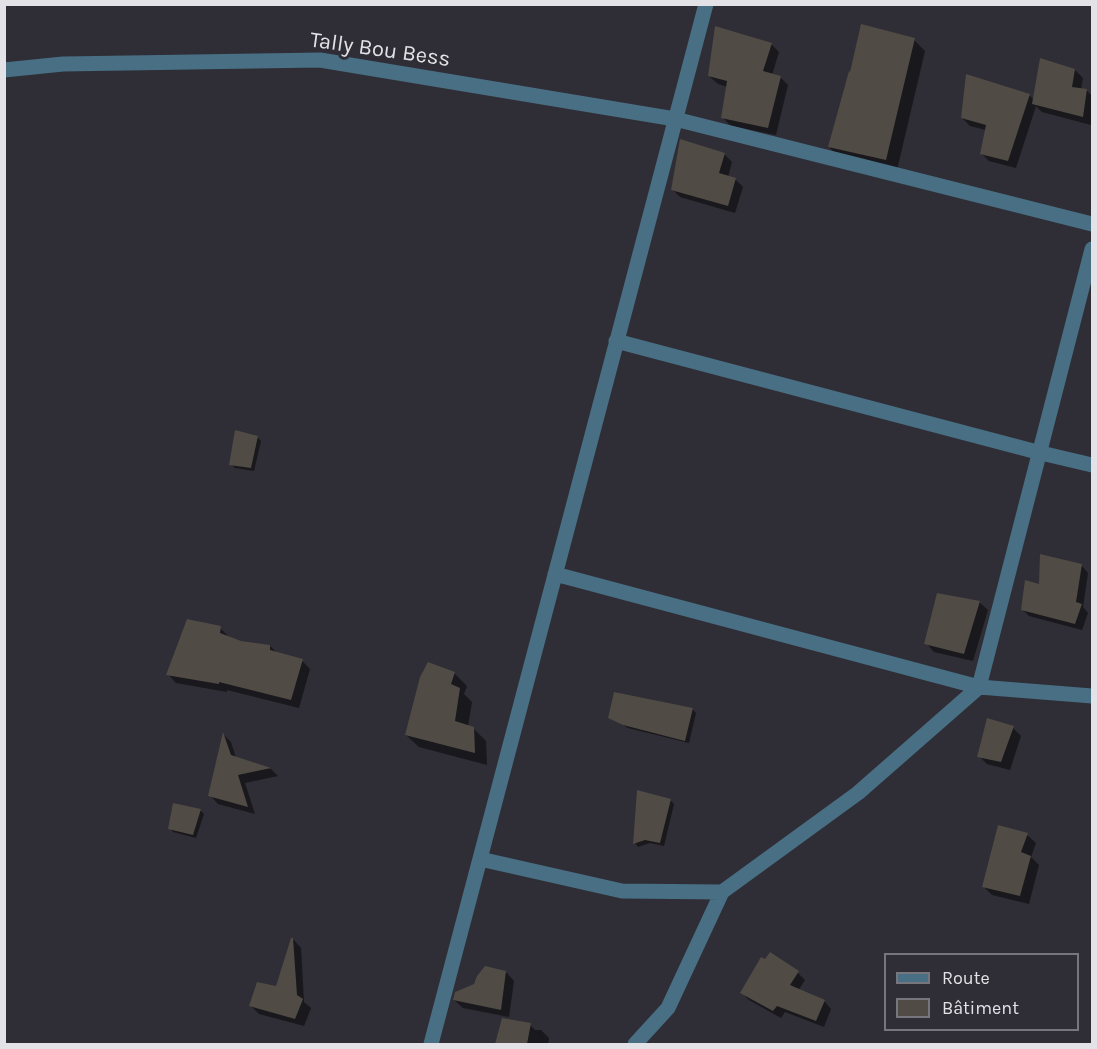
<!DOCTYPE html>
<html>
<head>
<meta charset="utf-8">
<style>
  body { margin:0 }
  #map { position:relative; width:1097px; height:1049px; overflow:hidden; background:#2f2d35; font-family:Karla,sans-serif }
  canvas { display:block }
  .frame { position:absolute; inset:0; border:6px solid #e3e3e7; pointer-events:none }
  .legend { position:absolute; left:884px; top:953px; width:195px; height:78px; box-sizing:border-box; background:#2f2d35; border:2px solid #77767c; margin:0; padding:8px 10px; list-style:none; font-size:18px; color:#e3e3e7 }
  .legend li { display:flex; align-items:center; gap:12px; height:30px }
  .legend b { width:30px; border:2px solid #77767c }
</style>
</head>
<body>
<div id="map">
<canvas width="1097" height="1049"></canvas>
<div class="frame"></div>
<ul class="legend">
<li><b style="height:8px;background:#486f83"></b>Route</li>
<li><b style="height:16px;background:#504b44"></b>Bâtiment</li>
</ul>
</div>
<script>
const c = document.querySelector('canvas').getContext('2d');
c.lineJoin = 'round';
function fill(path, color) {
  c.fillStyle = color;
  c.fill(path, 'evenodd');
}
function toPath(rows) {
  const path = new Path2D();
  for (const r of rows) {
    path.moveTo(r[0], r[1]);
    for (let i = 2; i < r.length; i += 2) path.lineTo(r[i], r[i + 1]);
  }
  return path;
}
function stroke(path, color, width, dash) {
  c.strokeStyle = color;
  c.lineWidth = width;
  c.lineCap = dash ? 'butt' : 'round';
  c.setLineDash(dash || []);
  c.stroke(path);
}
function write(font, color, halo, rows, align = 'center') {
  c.font = font + ' Karla,sans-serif';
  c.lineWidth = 6;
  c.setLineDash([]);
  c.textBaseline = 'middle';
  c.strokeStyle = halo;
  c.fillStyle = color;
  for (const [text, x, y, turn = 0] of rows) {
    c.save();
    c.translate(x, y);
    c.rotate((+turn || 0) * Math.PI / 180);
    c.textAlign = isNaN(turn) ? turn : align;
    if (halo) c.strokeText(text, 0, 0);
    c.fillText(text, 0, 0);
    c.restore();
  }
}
fill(toPath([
  [914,40,925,51,897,170,840,158,829,147],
  [771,44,779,52,772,75,780,77,788,85,776,135,731,126,723,118,728,87,718,84,709,76],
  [1075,70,1083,78,1081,89,1086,90,1092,96,1091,125,1042,112,1036,106,1016,168,989,161,982,154,986,130,970,126,962,118,967,76,1030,96,1034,100],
  [724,154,732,162,728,177,735,179,743,187,735,213,680,197,672,189],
  [257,437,261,441,254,471,235,468,231,464],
  [1082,566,1088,573,1083,607,1088,613,1082,630,1029,616,1022,609,1040,586],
  [979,602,988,610,973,661,934,652,926,643],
  [220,628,228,636,228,638,240,643,270,646,277,653,302,661,310,669,299,708,227,690,227,692,176,683,168,674],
  [454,673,467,686,464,694,472,702,468,726,473,728,486,741,487,765,419,747,406,735],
  [692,709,696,713,689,743,628,728,610,717],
  [1013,728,1021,736,1010,770,987,764,979,756],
  [224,735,231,742,236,758,271,769,278,776,245,783,255,814,218,804,210,795],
  [670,800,674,804,664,846,650,843,638,847,635,843],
  [200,810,204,814,196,838,173,832,170,828],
  [1027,835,1036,843,1031,857,1039,865,1029,904,992,895,984,887],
  [293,939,301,948,304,1002,311,1008,304,1026,259,1014,251,1006,277,988],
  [506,972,514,981,509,1017,463,1008,454,1000,475,985],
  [798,973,805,980,798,991,824,1001,831,1009,824,1027,785,1012,781,1018,749,1000,742,993],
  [503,1020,530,1025,535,1030,541,1030,549,1038,548,1044,497,1044]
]), '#0007');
fill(toPath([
  [861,24,915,38,886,160,828,147,849,71,850,72],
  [715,26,772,43,763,71,781,76,768,128,721,118,727,81,708,76],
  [1040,58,1075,69,1072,87,1087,89,1083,117,1032,104],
  [966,74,1030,94,1008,161,980,154,986,125,961,118],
  [680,139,725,153,719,173,736,178,728,206,671,190],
  [235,430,258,436,251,468,229,465],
  [1040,554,1082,564,1076,602,1082,604,1075,624,1021,610,1025,580,1039,584],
  [937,593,980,601,964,654,924,644],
  [187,619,221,626,220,633,241,641,270,645,270,650,303,659,291,700,219,682,219,684,166,675],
  [428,662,455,672,451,684,460,688,455,721,474,727,475,753,405,735,420,677],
  [614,692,693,708,685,741,623,725,608,718],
  [987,718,1014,726,1001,762,977,757],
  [223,732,231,755,271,768,238,775,248,807,208,796],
  [637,790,671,799,660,843,645,840,633,844],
  [173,803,201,809,193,835,168,829],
  [998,825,1028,833,1021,852,1031,856,1020,896,982,887],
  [291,938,293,938,297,995,303,999,295,1019,249,1006,257,982,276,986],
  [770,952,799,971,790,985,825,1000,816,1021,777,1006,773,1011,740,993,761,957,765,959],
  [485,966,506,971,501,1010,453,1000,455,992,474,984,477,976],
  [502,1018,531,1023,527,1044,495,1044]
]), '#504b44');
stroke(toPath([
  [4,70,63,64,320,60,675,119,1092,224],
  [616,341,1041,453,1092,465],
  [555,574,979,687,1092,696],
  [480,859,622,891,722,892,858,793,979,687,1092,249],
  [431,1044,706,4],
  [635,1044,668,1008,722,892]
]), '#486f83', 15);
write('22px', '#e3e3e7', '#2f2d35', [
  ["Tally Bou Bess",380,50,8]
]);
</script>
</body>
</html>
